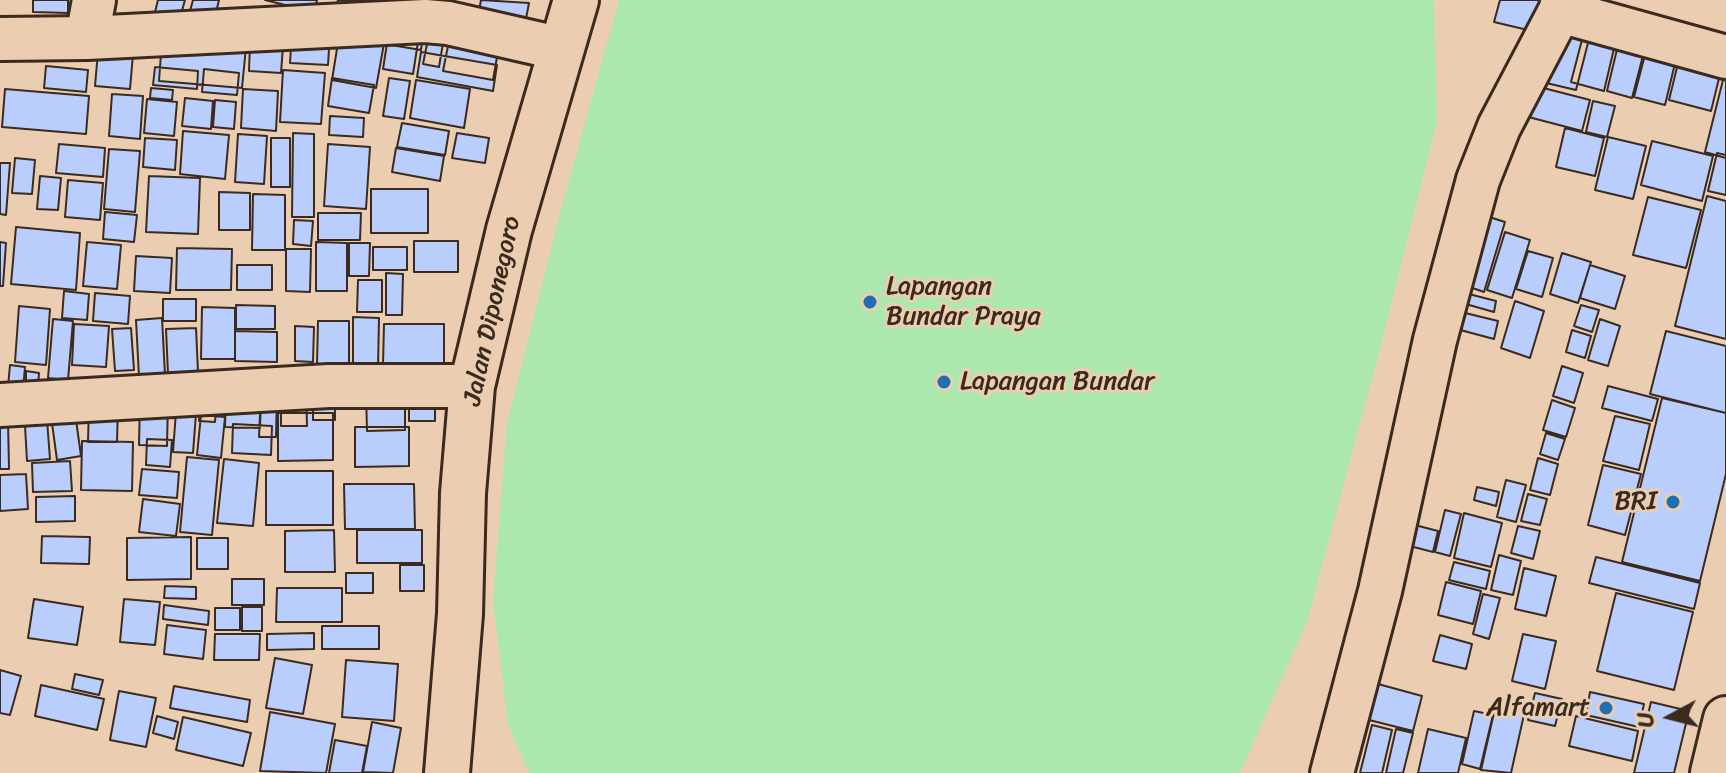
<!DOCTYPE html>
<html>
<head>
<meta charset="utf-8">
<style>
  body { margin:0 }
  #map { position:relative; width:1726px; height:773px; overflow:hidden; background:#ebceb1; font-family:Sriracha,sans-serif }
  canvas { display:block }
  .north { position:absolute; left:1630px; top:677px; width:80px; height:80px; -webkit-text-stroke:6px #ebceb1; paint-order:stroke; rotate:263deg; font-size:22px; font-weight:700; line-height:32px; text-align:center; color:#3b2a1e }
  .north::after { content:''; display:block; margin:auto; width:28px; height:36px; background:#3b2a1e; clip-path:polygon(50% 0,100% 100%,50% 72%,0 100%) }
</style>
</head>
<body>
<div id="map">
<canvas width="1726" height="773"></canvas>
<div class="north">U</div>
</div>
<script>
const c = document.querySelector('canvas').getContext('2d');
c.lineJoin = 'round';
function fill(path, color) {
  c.fillStyle = color;
  c.fill(path, 'evenodd');
}
function toPath(rows) {
  const path = new Path2D();
  for (const r of rows) {
    path.moveTo(r[0], r[1]);
    for (let i = 2; i < r.length; i += 2) path.lineTo(r[i], r[i + 1]);
  }
  return path;
}
function stroke(path, color, width, dash) {
  c.strokeStyle = color;
  c.lineWidth = width;
  c.lineCap = dash ? 'butt' : 'round';
  c.setLineDash(dash || []);
  c.stroke(path);
}
function write(font, color, halo, rows, align = 'center') {
  c.font = font + ' Sriracha,sans-serif';
  c.lineWidth = 6;
  c.setLineDash([]);
  c.textBaseline = 'middle';
  c.strokeStyle = halo;
  c.fillStyle = color;
  for (const [text, x, y, turn = 0] of rows) {
    c.save();
    c.translate(x, y);
    c.rotate((+turn || 0) * Math.PI / 180);
    c.textAlign = isNaN(turn) ? turn : align;
    if (halo) c.strokeText(text, 0, 0);
    c.fillText(text, 0, 0);
    c.restore();
  }
}
fill(toPath([
  [619,0,1434,0,1437,122,1382,341,1307,622,1240,773,529,773,508,725,493,601,507,423,562,206]
]), '#ace8ad');
const building = toPath([
  [33,0,68,0,68,13,33,12,33,0],
  [158,0,185,0,180,18,155,12,158,0],
  [193,0,219,0,215,17,190,11,193,0],
  [265,0,317,0,314,12,265,0],
  [338,0,379,0,376,13,337,4,338,0],
  [481,0,529,3,525,24,478,16,481,0],
  [1500,0,1540,0,1532,31,1494,22,1500,0],
  [395,25,424,30,421,50,391,45,395,25],
  [430,29,445,31,439,67,423,64,430,29],
  [340,30,385,38,376,88,332,80,340,30],
  [1555,30,1589,39,1576,90,1542,82,1555,30],
  [292,31,330,33,328,65,290,63,292,31],
  [451,31,500,40,493,80,443,71,451,31],
  [1584,32,1616,40,1604,91,1571,82,1584,32],
  [388,37,418,42,413,74,383,69,388,37],
  [99,40,134,43,130,89,95,86,99,40],
  [162,40,246,47,242,88,159,81,162,40],
  [1619,41,1645,48,1632,98,1607,91,1619,41],
  [250,44,283,46,281,73,249,71,250,44],
  [1647,47,1677,55,1665,105,1634,97,1647,47],
  [1681,51,1723,62,1711,111,1669,100,1681,51],
  [421,52,497,65,493,91,417,77,421,52],
  [46,66,88,70,86,92,44,88,46,66],
  [155,67,198,71,197,89,153,85,155,67],
  [1726,68,1726,158,1705,152,1726,68],
  [204,69,239,73,237,95,202,92,204,69],
  [283,70,325,73,321,124,280,122,283,70],
  [332,78,374,85,369,113,328,106,332,78],
  [389,78,410,81,404,119,383,116,389,78],
  [416,80,470,89,464,128,410,118,416,80],
  [1524,83,1590,100,1582,131,1517,114,1524,83],
  [151,88,173,90,172,100,150,98,151,88],
  [5,89,89,96,86,134,2,127,5,89],
  [243,89,278,91,276,131,241,128,243,89],
  [112,94,143,96,140,139,109,136,112,94],
  [185,98,213,101,211,129,182,126,185,98],
  [147,99,177,102,174,136,144,133,147,99],
  [215,100,236,102,234,129,213,127,215,100],
  [1593,101,1615,106,1607,137,1586,132,1593,101],
  [330,116,364,118,363,137,329,135,330,116],
  [402,123,449,131,445,155,397,147,402,123],
  [1565,128,1604,138,1595,176,1556,167,1565,128],
  [183,131,229,135,225,179,180,174,183,131],
  [293,133,314,134,314,217,292,217,293,133],
  [457,133,489,138,485,163,452,158,457,133],
  [238,134,267,136,264,184,235,182,238,134],
  [1608,137,1646,146,1633,199,1595,190,1608,137],
  [145,138,177,140,175,170,143,167,145,138],
  [271,138,290,138,290,187,271,187,271,138],
  [1652,141,1713,156,1702,201,1641,185,1652,141],
  [59,144,105,148,103,177,56,173,59,144],
  [328,144,370,147,366,209,324,206,328,144],
  [396,148,444,156,440,181,392,172,396,148],
  [109,149,140,151,135,212,104,209,109,149],
  [1717,153,1726,155,1726,195,1708,191,1717,153],
  [15,158,35,160,32,194,12,193,15,158],
  [0,163,10,163,6,215,0,214,0,163],
  [40,176,61,178,58,210,37,209,40,176],
  [149,176,200,178,198,234,146,232,149,176],
  [68,180,103,183,100,220,65,217,68,180],
  [371,189,428,189,428,233,371,233,371,189],
  [219,192,250,193,250,230,219,230,219,192],
  [253,194,285,195,285,250,252,250,253,194],
  [1707,196,1726,201,1726,339,1675,326,1707,196],
  [1648,197,1701,210,1686,268,1633,255,1648,197],
  [105,212,137,215,134,242,103,239,105,212],
  [318,213,361,213,360,240,318,240,318,213],
  [1483,215,1505,222,1484,292,1461,284,1483,215],
  [294,220,313,221,311,246,293,244,294,220],
  [16,227,80,233,76,290,11,284,16,227],
  [1505,232,1530,240,1512,298,1487,290,1505,232],
  [414,241,458,241,458,272,414,272,414,241],
  [0,242,6,243,3,286,0,286,0,242],
  [87,242,121,245,117,289,83,286,87,242],
  [316,242,347,243,347,291,316,291,316,242],
  [349,243,370,243,369,276,349,276,349,243],
  [373,247,407,247,407,270,373,270,373,247],
  [177,248,232,249,231,290,176,290,177,248],
  [286,249,311,249,310,292,286,291,286,249],
  [1528,251,1553,258,1542,297,1516,289,1528,251],
  [1562,253,1591,262,1578,303,1550,294,1562,253],
  [136,256,172,258,170,293,134,291,136,256],
  [237,265,272,265,272,290,237,290,237,265],
  [1590,265,1625,276,1615,309,1580,298,1590,265],
  [386,273,403,274,402,315,386,315,386,273],
  [358,280,382,280,382,312,357,312,358,280],
  [64,291,89,294,87,320,62,318,64,291],
  [95,293,130,296,128,324,93,321,95,293],
  [1465,293,1496,301,1494,312,1462,303,1465,293],
  [163,299,196,299,196,321,163,321,163,299],
  [1515,301,1544,311,1530,358,1501,348,1515,301],
  [236,305,275,306,275,329,236,329,236,305],
  [1581,305,1599,310,1592,332,1574,326,1581,305],
  [19,306,50,309,46,365,15,362,19,306],
  [202,307,235,308,235,359,201,359,202,307],
  [1453,310,1498,321,1494,339,1449,327,1453,310],
  [353,317,379,318,378,369,353,368,353,317],
  [162,318,165,375,139,377,136,320,162,318],
  [53,319,73,321,68,380,48,378,53,319],
  [1600,319,1620,326,1608,366,1588,360,1600,319],
  [318,321,349,321,349,366,317,365,318,321],
  [74,324,109,326,106,367,72,365,74,324],
  [384,324,444,324,444,366,383,365,384,324],
  [295,326,314,327,313,362,295,361,295,326],
  [131,328,134,370,115,371,112,329,131,328],
  [196,328,198,372,168,374,166,329,196,328],
  [1572,330,1591,336,1585,358,1566,352,1572,330],
  [235,331,277,332,277,362,235,361,235,331],
  [1666,331,1726,346,1726,413,1650,394,1666,331],
  [10,365,25,367,23,389,8,387,10,365],
  [1562,366,1583,373,1574,403,1553,396,1562,366],
  [26,371,39,373,38,386,26,385,26,371],
  [1608,386,1658,399,1652,421,1602,408,1608,386],
  [409,389,435,389,435,421,409,421,409,389],
  [281,391,306,391,307,426,281,426,281,391],
  [313,392,335,392,335,420,313,420,313,392],
  [261,393,277,394,276,437,259,437,261,393],
  [366,393,405,393,405,430,367,431,366,393],
  [201,396,217,397,215,422,199,421,201,396],
  [226,396,261,397,260,428,225,427,226,396],
  [177,398,197,400,193,453,173,452,177,398],
  [1662,398,1726,413,1726,474,1700,581,1622,562,1662,398],
  [140,399,168,400,167,446,139,445,140,399],
  [1552,400,1575,408,1566,437,1543,430,1552,400],
  [89,404,118,405,117,442,88,442,89,404],
  [74,405,81,456,57,460,50,408,74,405],
  [46,407,50,459,27,461,24,408,46,407],
  [278,413,333,413,333,460,278,461,278,413],
  [201,415,225,417,221,458,197,455,201,415],
  [1615,416,1650,424,1639,470,1603,461,1615,416],
  [0,420,8,420,9,469,0,469,0,420],
  [233,424,272,426,271,455,232,453,233,424],
  [355,427,409,427,409,466,355,467,355,427],
  [1546,433,1565,439,1558,460,1540,454,1546,433],
  [147,439,172,440,170,467,146,465,147,439],
  [82,441,133,442,132,491,81,490,82,441],
  [187,457,219,460,212,535,180,532,187,457],
  [1538,458,1558,464,1550,495,1530,490,1538,458],
  [224,459,259,463,253,526,217,523,224,459],
  [70,461,72,491,33,492,32,463,70,461],
  [1603,465,1641,474,1625,535,1588,525,1603,465],
  [142,469,179,472,177,498,139,495,142,469],
  [266,471,333,471,333,525,266,525,266,471],
  [26,474,28,509,0,511,0,475,26,474],
  [1506,480,1526,485,1516,522,1497,517,1506,480],
  [344,484,414,484,415,529,345,529,344,484],
  [1477,487,1499,492,1496,506,1474,500,1477,487],
  [1528,494,1547,499,1540,525,1521,521,1528,494],
  [75,496,75,521,36,522,36,497,75,496],
  [143,499,180,504,176,536,139,532,143,499],
  [1445,510,1461,514,1450,556,1435,552,1445,510],
  [1464,513,1502,523,1491,567,1454,558,1464,513],
  [1407,523,1438,531,1433,552,1402,544,1407,523],
  [1518,526,1540,531,1533,559,1511,553,1518,526],
  [334,530,335,572,285,572,285,531,334,530],
  [357,530,422,530,422,563,357,563,357,530],
  [42,536,90,537,89,564,41,563,42,536],
  [191,537,191,579,127,580,127,538,191,537],
  [197,538,228,538,228,569,197,569,197,538],
  [1499,555,1521,561,1513,595,1491,590,1499,555],
  [1596,557,1700,583,1694,609,1589,583,1596,557],
  [1454,562,1490,571,1486,589,1449,580,1454,562],
  [400,565,424,565,424,591,400,591,400,565],
  [1524,568,1556,576,1546,616,1515,609,1524,568],
  [346,573,373,573,373,593,346,593,346,573],
  [232,579,264,579,264,605,232,605,232,579],
  [1446,582,1481,591,1473,624,1438,615,1446,582],
  [165,586,196,587,196,599,164,598,165,586],
  [277,588,342,588,342,622,276,622,277,588],
  [1616,593,1693,612,1674,690,1597,671,1616,593],
  [1483,594,1500,598,1489,639,1473,634,1483,594],
  [34,599,83,607,77,645,28,638,34,599],
  [124,599,160,602,155,645,120,642,124,599],
  [164,605,209,611,208,625,163,619,164,605],
  [242,607,262,607,262,631,242,631,242,607],
  [215,608,240,608,240,630,215,630,215,608],
  [167,625,206,630,203,659,164,654,167,625],
  [322,626,379,626,379,649,322,649,322,626],
  [314,633,314,649,267,650,267,634,314,633],
  [215,634,260,634,259,660,214,660,215,634],
  [1523,634,1556,641,1545,689,1512,681,1523,634],
  [1440,635,1472,644,1466,669,1433,661,1440,635],
  [275,658,312,665,303,714,266,708,275,658],
  [346,660,398,664,394,721,342,717,346,660],
  [0,670,21,676,10,715,0,713,0,670],
  [75,674,103,680,99,695,72,689,75,674],
  [1378,684,1422,696,1413,731,1369,720,1378,684],
  [41,685,104,699,97,730,35,716,41,685],
  [174,686,250,700,247,722,170,708,174,686],
  [119,691,156,698,146,747,110,740,119,691],
  [1590,692,1644,704,1639,727,1586,715,1590,692],
  [1535,693,1562,699,1555,726,1528,720,1535,693],
  [1651,702,1689,711,1674,773,1634,773,1651,702],
  [1496,704,1525,710,1511,773,1481,770,1496,704],
  [1474,711,1493,715,1480,769,1462,764,1474,711],
  [270,712,335,724,326,773,260,771,270,712],
  [157,716,178,722,174,739,153,733,157,716],
  [1576,716,1638,731,1632,761,1569,746,1576,716],
  [183,717,251,733,243,766,176,750,183,717],
  [372,722,401,728,393,773,363,772,372,722],
  [1372,725,1392,730,1382,773,1360,773,1372,725],
  [1396,729,1413,733,1403,773,1386,773,1396,729],
  [1428,729,1466,738,1458,773,1418,773,1428,729],
  [335,740,367,746,362,773,329,773,335,740]
]);
fill(building, '#bacefe');
stroke(building, '#3b2a1e', 2);
const minor = toPath([
  [1560,11,1726,57],
  [87,38,425,21,448,23,562,49],
  [0,39,87,38,94,0],
  [0,405,329,386,472,386],
  [1332,773,1380,591,1435,340,1478,180,1499,127,1560,11,1563,0]
]);
const major = toPath([
  [447,773,460,614,463,493,472,386,509,230,576,0]
]);
const highway = toPath([
  [1713,773,1726,719]
]);
stroke(minor, '#3b2a1e', 48);
stroke(major, '#3b2a1e', 50);
stroke(highway, '#3b2a1e', 50);
stroke(minor, '#ebceb1', 42);
stroke(major, '#ebceb1', 44);
stroke(highway, '#ebceb1', 44);
for (const [x, y, r, color] of [
  [870,302,8,"#1f6fb2"],
  [944,382,8,"#1f6fb2"],
  [1673,502,8,"#1f6fb2"],
  [1606,708,8,"#1f6fb2"]
]) {
  const dot = new Path2D();
  dot.arc(x, y, r, 0, 2 * Math.PI);
  c.fillStyle = color;
  c.fill(dot);
  stroke(dot, '#ebceb1', 3);
}
write('26px', '#3b2a1e', '#ebceb1', [
  ["Lapangan",886,287],
  ["Bundar Praya",886,317],
  ["Lapangan Bundar",960,382],
  ["BRI",1657,502,"right"],
  ["Alfamart",1590,708,"right"]
], 'left');
write('26px', '#3b2a1e', '#ebceb1', [
  ["Jalan Diponegoro",493,311,-78]
]);
</script>
</body>
</html>
